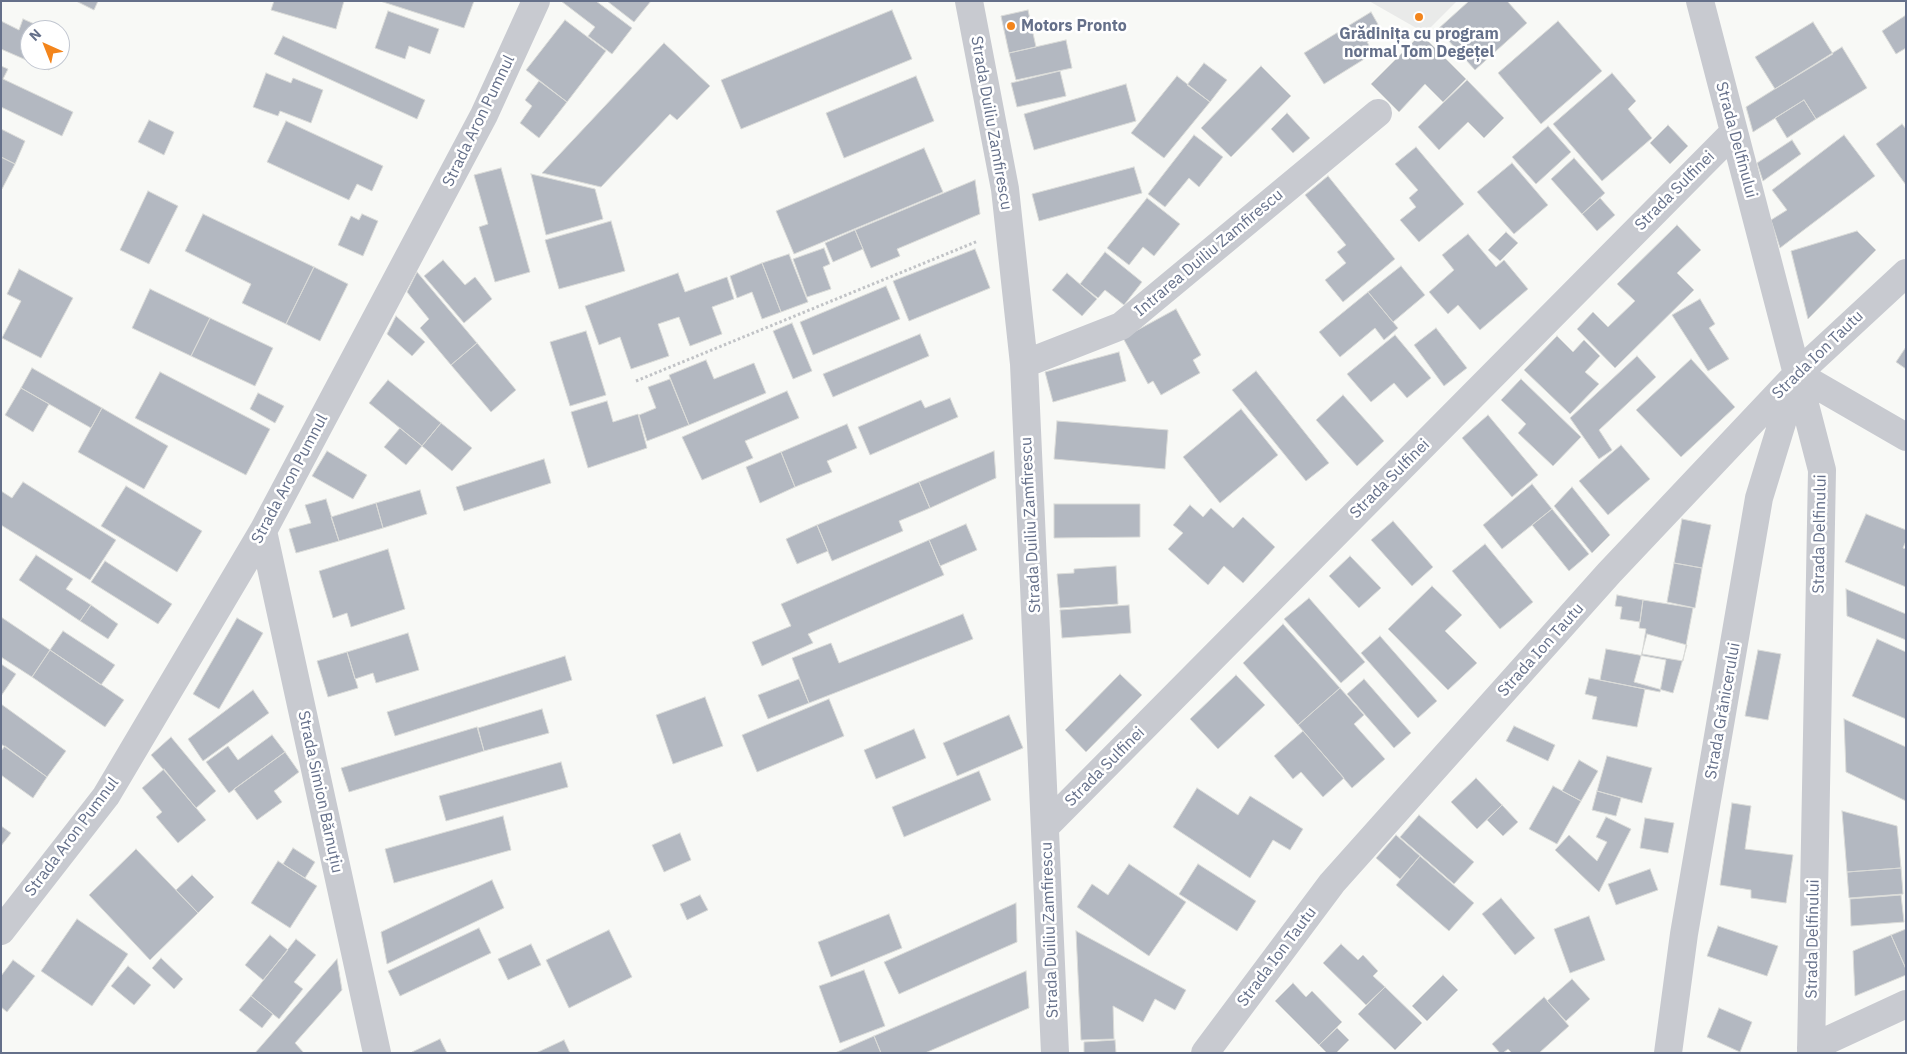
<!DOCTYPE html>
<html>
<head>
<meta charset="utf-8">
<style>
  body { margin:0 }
  #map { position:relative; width:1907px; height:1054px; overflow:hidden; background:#f8f9f6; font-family:"IBM Plex Sans",sans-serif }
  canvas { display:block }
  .frame { position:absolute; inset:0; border:2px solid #65708a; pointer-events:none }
  .north { position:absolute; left:20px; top:20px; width:50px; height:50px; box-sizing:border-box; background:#fff; border:1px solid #c1c6d0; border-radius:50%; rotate:316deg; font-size:14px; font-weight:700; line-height:20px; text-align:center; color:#65708a }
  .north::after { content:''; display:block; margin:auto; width:18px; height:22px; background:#f3851c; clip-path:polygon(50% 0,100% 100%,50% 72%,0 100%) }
</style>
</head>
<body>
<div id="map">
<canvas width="1907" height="1054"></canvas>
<div class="frame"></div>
<div class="north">N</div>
</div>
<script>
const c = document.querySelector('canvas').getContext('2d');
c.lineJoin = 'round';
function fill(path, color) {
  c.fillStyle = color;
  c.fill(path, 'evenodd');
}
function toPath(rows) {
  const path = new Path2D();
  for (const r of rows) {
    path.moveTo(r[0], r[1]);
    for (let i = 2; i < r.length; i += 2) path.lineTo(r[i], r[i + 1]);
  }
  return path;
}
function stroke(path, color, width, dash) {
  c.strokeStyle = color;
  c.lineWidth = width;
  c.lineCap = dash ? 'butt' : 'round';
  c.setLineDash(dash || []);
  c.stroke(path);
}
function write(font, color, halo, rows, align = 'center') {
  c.font = font + ' "IBM Plex Sans",sans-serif';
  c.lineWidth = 5;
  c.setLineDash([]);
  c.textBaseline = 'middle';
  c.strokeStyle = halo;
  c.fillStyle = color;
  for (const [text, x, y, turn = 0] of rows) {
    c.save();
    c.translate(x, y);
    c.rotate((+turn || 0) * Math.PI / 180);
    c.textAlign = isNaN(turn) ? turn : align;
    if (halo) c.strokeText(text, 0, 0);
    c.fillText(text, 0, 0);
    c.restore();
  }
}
fill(toPath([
  [1369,1,1457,1,1425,33]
]), '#e9eae9');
const building = toPath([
  [76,1,98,1,94,10,76,1],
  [274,1,344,1,336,29,271,10,274,1],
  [380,1,474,1,464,28,380,1],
  [561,1,596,1,632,28,612,54,588,36,595,27,561,1],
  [607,1,651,1,634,22,607,1],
  [1469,1,1507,1,1527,23,1475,70,1438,29,1469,1],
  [892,10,912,59,741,129,721,80,892,10],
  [1028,10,1036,47,1009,53,1001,16,1028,10],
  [388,11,439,29,430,54,409,46,405,59,375,48,388,11],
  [1371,12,1383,33,1367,42,1374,53,1324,84,1304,53,1371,12],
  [1906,15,1906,48,1896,54,1882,31,1906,15],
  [23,19,48,30,30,30,30,60,54,60,49,70,1,49,1,21,19,30,23,19],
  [565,20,606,51,567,102,526,70,565,20],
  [1558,21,1602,71,1541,124,1498,73,1558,21],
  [1813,22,1833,54,1775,89,1755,57,1813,22],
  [1421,34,1466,79,1443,102,1425,84,1399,112,1371,84,1421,34],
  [283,36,425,100,417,119,274,54,283,36],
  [1066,40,1072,68,1016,80,1009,53,1066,40],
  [664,43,710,86,677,120,670,114,601,187,542,173,664,43],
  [1842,47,1867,88,1816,119,1804,100,1753,132,1746,107,1842,47],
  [1204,63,1227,80,1210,102,1187,85,1204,63],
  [1,66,8,69,3,79,73,112,62,136,1,107,1,66],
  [1261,66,1291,96,1231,157,1201,128,1261,66],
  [1060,71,1066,96,1017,107,1011,83,1060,71],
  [266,73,291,83,293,78,323,90,311,123,280,111,278,116,253,107,266,73],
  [1612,73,1636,101,1628,109,1652,138,1602,181,1553,124,1612,73],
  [916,76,934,121,844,158,826,113,916,76],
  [1177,76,1210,102,1164,158,1131,133,1177,76],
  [1467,80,1504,118,1484,138,1468,122,1439,150,1418,127,1467,80],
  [539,81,567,102,539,138,520,123,532,106,525,100,539,81],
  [1126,84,1136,121,1034,150,1024,114,1126,84],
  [1804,100,1816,119,1787,138,1775,118,1804,100],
  [1287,113,1310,138,1293,153,1271,129,1287,113],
  [149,120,174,132,164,155,138,142,149,120],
  [286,121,383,166,372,191,357,184,349,200,267,162,286,121],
  [1902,124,1906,129,1906,185,1876,144,1902,124],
  [1668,125,1688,146,1670,164,1650,143,1668,125],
  [1548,126,1571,152,1536,184,1512,157,1548,126],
  [1,129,25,141,15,164,1,157,1,129],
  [1194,135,1223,157,1199,187,1189,178,1165,207,1148,194,1194,135],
  [1844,135,1875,176,1780,248,1771,220,1787,210,1772,190,1844,135],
  [1792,140,1801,154,1763,181,1757,163,1792,140],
  [1416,147,1464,204,1419,242,1400,220,1416,207,1409,198,1418,190,1395,164,1416,147],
  [924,148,943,192,794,254,776,211,924,148],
  [1,157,15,164,2,189,1,188,1,157],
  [1574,158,1605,193,1582,214,1551,179,1574,158],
  [1512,163,1548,205,1514,234,1477,192,1512,163],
  [1134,167,1142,193,1039,221,1032,194,1134,167],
  [501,168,530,272,495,282,479,227,488,224,474,175,501,168],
  [531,174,595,189,603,219,546,235,531,174],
  [1328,176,1395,259,1343,302,1325,280,1346,263,1337,252,1346,245,1305,195,1328,176],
  [975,180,980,214,897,249,900,256,871,268,855,230,975,180],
  [148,191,178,206,149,264,120,250,148,191],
  [1147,198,1180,224,1154,256,1143,247,1129,265,1107,248,1147,198],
  [1600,198,1615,215,1597,231,1582,214,1600,198],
  [203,214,314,267,286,324,242,303,251,284,185,251,203,214],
  [362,214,378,221,363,256,338,245,351,216,359,220,362,214],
  [611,221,625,271,559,289,545,240,611,221],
  [1677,225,1701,250,1677,273,1694,290,1615,368,1577,329,1593,312,1608,327,1635,301,1617,284,1677,225],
  [855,230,863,249,833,262,825,243,855,230],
  [1857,231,1876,250,1808,319,1791,251,1857,231],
  [1506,232,1518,243,1500,261,1488,250,1506,232],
  [1468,234,1496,267,1504,260,1528,289,1480,330,1458,305,1448,314,1429,292,1454,270,1442,255,1468,234],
  [824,248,830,264,823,267,831,289,807,297,793,259,824,248],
  [975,249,990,288,909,321,893,281,975,249],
  [1105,252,1142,282,1124,305,1105,290,1098,298,1080,284,1105,252],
  [789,254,808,302,781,312,762,263,789,254],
  [443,260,465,285,475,277,492,299,464,323,424,276,443,260],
  [762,263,781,312,762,319,752,292,737,298,730,276,762,263],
  [1401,266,1425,295,1393,322,1368,292,1401,266],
  [314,267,348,284,320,341,286,324,314,267],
  [19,269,73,298,41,358,2,338,21,301,7,294,19,269],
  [417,272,477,343,451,365,420,328,429,319,407,292,417,272],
  [678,273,685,292,727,277,734,299,712,307,722,334,690,346,679,317,658,324,669,356,631,369,620,337,599,345,585,306,678,273],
  [1067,273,1097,299,1082,316,1052,290,1067,273],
  [886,286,900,319,813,355,800,322,886,286],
  [150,289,210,318,191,356,132,328,150,289],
  [1368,292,1398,328,1384,340,1375,328,1340,357,1319,332,1368,292],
  [1700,299,1715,324,1709,328,1729,359,1708,371,1672,315,1700,299],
  [1176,309,1201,355,1193,360,1200,373,1161,395,1153,381,1148,384,1123,338,1176,309],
  [396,316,425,342,412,356,387,334,396,316],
  [210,318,273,348,255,386,191,356,210,318],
  [792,323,812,371,793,379,773,331,792,323],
  [1436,328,1467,368,1444,386,1414,345,1436,328],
  [586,331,606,395,570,406,550,342,586,331],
  [920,334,929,356,833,397,823,374,920,334],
  [1395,335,1431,378,1407,398,1394,383,1371,402,1347,374,1395,335],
  [1557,336,1573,352,1584,340,1600,356,1585,372,1599,384,1570,414,1524,370,1557,336],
  [477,343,516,390,491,412,451,365,477,343],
  [1906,347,1906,369,1896,362,1906,347],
  [1119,352,1126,381,1053,402,1045,372,1119,352],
  [1637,356,1656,377,1599,430,1612,450,1599,459,1570,418,1637,356],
  [1691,359,1735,407,1681,457,1636,410,1691,359],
  [706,360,714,379,754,363,766,393,689,425,669,375,706,360],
  [32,368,102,408,91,428,21,388,32,368],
  [1256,371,1329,463,1306,481,1232,390,1256,371],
  [160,372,270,429,246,475,135,418,160,372],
  [670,379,689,425,647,441,639,415,656,408,648,387,670,379],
  [1521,379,1581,437,1553,466,1518,433,1526,424,1501,400,1521,379],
  [388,380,441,423,422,446,369,403,388,380],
  [21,388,49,404,33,432,5,415,21,388],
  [787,391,799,418,745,441,753,458,702,480,682,437,787,391],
  [258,393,284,406,275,423,250,409,258,393],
  [1343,395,1384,441,1357,466,1316,420,1343,395],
  [950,398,958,417,870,455,858,427,921,400,925,408,950,398],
  [607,401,613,422,638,414,647,448,588,468,571,412,607,401],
  [102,408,168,446,144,489,78,452,102,408],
  [1241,409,1278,455,1220,503,1183,457,1241,409],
  [1488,415,1538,475,1512,497,1462,438,1488,415],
  [1057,421,1168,430,1165,469,1054,459,1057,421],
  [441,423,472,448,452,471,422,446,441,423],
  [847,424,857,448,827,461,832,472,795,487,781,452,847,424],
  [400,428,422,446,406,465,384,447,400,428],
  [1621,445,1650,479,1608,515,1579,481,1621,445],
  [327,451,367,475,353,499,312,476,327,451],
  [994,451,996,478,930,508,919,482,994,451],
  [781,452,795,487,760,503,746,467,781,452],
  [544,459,551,483,464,511,456,487,544,459],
  [23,482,116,540,90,580,1,525,1,491,12,498,23,482],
  [919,482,930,508,899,521,903,531,832,561,817,525,919,482],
  [1532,484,1552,509,1502,549,1483,525,1532,484],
  [126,486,202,531,177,572,101,526,126,486],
  [1572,487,1610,535,1592,553,1554,506,1572,487],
  [420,490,427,514,383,528,376,503,420,490],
  [326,499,339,541,296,553,289,529,311,523,305,505,326,499],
  [376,503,383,528,339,541,331,517,376,503],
  [1054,504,1140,504,1140,537,1054,538,1054,504],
  [1190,505,1203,517,1211,508,1233,528,1243,517,1275,547,1243,583,1224,566,1208,585,1168,549,1183,533,1173,525,1190,505],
  [1552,509,1589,554,1569,571,1532,525,1552,509],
  [1866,514,1906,530,1906,541,1903,548,1906,549,1906,587,1845,562,1866,514],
  [1682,519,1711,525,1702,568,1674,563,1682,519],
  [1393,521,1433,567,1412,586,1371,540,1393,521],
  [966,524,977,550,940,566,929,540,966,524],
  [817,525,828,551,797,564,786,539,817,525],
  [929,540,944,575,808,634,813,643,762,666,752,642,791,626,781,604,929,540],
  [1485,544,1533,602,1500,629,1452,571,1485,544],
  [388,549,405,609,351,627,347,613,333,618,319,571,388,549],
  [36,555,73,579,66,589,91,605,80,621,19,580,36,555],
  [1350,556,1381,588,1359,608,1329,576,1350,556],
  [105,561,172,604,158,624,91,582,105,561],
  [1674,563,1702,568,1695,608,1667,602,1674,563],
  [1116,566,1118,604,1060,608,1057,574,1074,573,1074,569,1116,566],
  [1432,586,1462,615,1445,631,1477,663,1448,690,1388,629,1432,586],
  [1846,589,1906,614,1906,640,1847,616,1846,589],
  [1617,595,1643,600,1640,622,1620,619,1622,607,1615,606,1617,595],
  [1309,598,1365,662,1341,683,1284,619,1309,598],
  [1643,600,1693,608,1683,661,1642,654,1646,629,1639,628,1643,600],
  [91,605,118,624,108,639,80,621,91,605],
  [1129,605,1131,633,1062,638,1060,610,1129,605],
  [963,614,973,639,809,703,792,658,831,643,839,663,963,614],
  [1,617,50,650,32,677,1,657,1,617],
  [237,618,263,633,219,709,193,694,237,618],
  [1283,624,1340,688,1298,725,1243,663,1283,624],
  [63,631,115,665,101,685,50,650,63,631],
  [408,633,419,670,376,683,373,673,355,679,347,652,408,633],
  [1647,634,1687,645,1673,693,1634,682,1647,634],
  [1380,636,1437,701,1418,718,1361,653,1380,636],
  [1877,639,1906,652,1906,719,1852,696,1877,639],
  [1606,649,1666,660,1660,692,1600,680,1606,649],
  [50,650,124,700,105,727,32,677,50,650],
  [1758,650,1781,654,1768,720,1745,716,1758,650],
  [347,652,358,688,328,697,317,661,347,652],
  [565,656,572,680,395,736,387,712,565,656],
  [1,664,16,674,1,696,1,664],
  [1120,674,1142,695,1086,752,1065,730,1120,674],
  [1236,675,1265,705,1218,749,1190,719,1236,675],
  [1589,678,1645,689,1637,727,1592,719,1597,697,1585,694,1589,678],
  [799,679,809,703,768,719,758,695,799,679],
  [1364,679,1411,733,1394,748,1347,694,1364,679],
  [1340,688,1364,715,1354,724,1385,759,1352,788,1298,725,1340,688],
  [253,690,269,713,203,761,188,739,253,690],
  [705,697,723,746,673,764,656,715,705,697],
  [829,699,844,736,757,772,742,735,829,699],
  [1,704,66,751,47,777,1,744,1,704],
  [542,709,549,733,484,751,478,728,542,709],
  [1009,715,1023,748,957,776,943,743,1009,715],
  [1844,719,1906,747,1906,801,1846,772,1844,719],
  [1514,726,1555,745,1548,761,1506,741,1514,726],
  [477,727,484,751,349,792,341,768,477,727],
  [914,729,926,758,876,779,864,750,914,729],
  [1303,731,1344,778,1323,797,1301,772,1293,779,1274,756,1303,731],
  [272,735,285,752,229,793,206,762,228,746,238,760,272,735],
  [171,737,216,791,196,808,151,755,171,737],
  [5,746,47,777,33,798,1,775,1,751,5,746],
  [285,752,299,772,274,791,282,802,257,820,234,789,285,752],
  [1607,756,1652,768,1642,803,1597,791,1607,756],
  [1579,760,1598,771,1581,801,1562,791,1579,760],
  [561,762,568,787,446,821,439,796,561,762],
  [164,769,206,820,178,843,156,817,162,812,142,788,164,769],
  [979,771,991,800,904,837,892,807,979,771],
  [1476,778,1502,805,1477,829,1451,802,1476,778],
  [1553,786,1581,801,1557,844,1529,829,1553,786],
  [1197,788,1238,815,1250,796,1303,829,1290,850,1273,840,1250,878,1173,827,1197,788],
  [1597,791,1621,798,1616,816,1592,810,1597,791],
  [1732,803,1751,806,1745,849,1793,855,1786,903,1751,898,1751,890,1720,885,1732,803],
  [1502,805,1518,822,1503,836,1487,820,1502,805],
  [1842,811,1897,826,1901,868,1847,872,1842,811],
  [1419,815,1474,862,1454,884,1400,837,1419,815],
  [503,816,511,850,394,883,385,849,503,816],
  [1606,817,1631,829,1599,892,1555,850,1569,835,1597,861,1607,842,1596,837,1606,817],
  [1645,818,1674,823,1668,853,1640,848,1645,818],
  [1,826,11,833,1,846,1,826],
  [680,833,691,860,664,872,652,845,680,833],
  [1396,835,1420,856,1400,879,1376,858,1396,835],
  [293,848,315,862,305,878,283,864,293,848],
  [136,849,198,913,150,960,89,895,136,849],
  [1420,856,1474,903,1449,931,1396,885,1420,856],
  [278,861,317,886,290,928,251,903,278,861],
  [1129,864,1186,902,1149,956,1077,907,1092,884,1108,895,1129,864],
  [1198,864,1256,901,1237,931,1179,894,1198,864],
  [1901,868,1903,894,1849,898,1847,872,1901,868],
  [1650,869,1658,890,1616,905,1608,884,1650,869],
  [192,875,214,897,198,913,176,890,192,875],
  [492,880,504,908,387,964,381,932,492,880],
  [700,895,708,910,687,920,680,904,700,895],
  [1901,895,1904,922,1851,926,1850,899,1901,895],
  [1501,898,1535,938,1515,955,1482,914,1501,898],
  [1016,903,1017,942,899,994,884,962,1016,903],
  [889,914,902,948,831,977,818,942,889,914],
  [1589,916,1605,960,1570,973,1554,929,1589,916],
  [77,919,128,954,92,1006,41,971,77,919],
  [1718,926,1778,946,1767,976,1707,956,1718,926],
  [479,928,491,953,400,996,388,971,479,928],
  [1906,929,1906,969,1891,935,1906,929],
  [609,930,632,977,569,1008,546,960,609,930],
  [1076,931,1186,990,1175,1010,1155,999,1143,1022,1113,1006,1114,1039,1081,1040,1076,931],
  [270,935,288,950,263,980,245,965,270,935],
  [1891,935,1906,969,1906,975,1855,996,1853,951,1891,935],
  [296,939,316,955,294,982,303,989,279,1019,251,996,296,939],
  [531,944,541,965,508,980,498,959,531,944],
  [1341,944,1358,960,1363,955,1378,971,1373,976,1385,987,1366,1005,1323,963,1341,944],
  [161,958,183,979,174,989,152,968,161,958],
  [337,959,342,990,295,1043,304,1053,255,1053,337,959],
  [13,960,35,976,7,1012,1,1007,1,976,13,960],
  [128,966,151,985,134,1005,111,986,128,966],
  [864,970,885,1026,840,1043,819,986,864,970],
  [1026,971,1029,1008,925,1053,881,1053,874,1036,1026,971],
  [1443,975,1458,990,1427,1021,1412,1006,1443,975],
  [1572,979,1590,999,1566,1021,1547,1001,1572,979],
  [1293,983,1306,997,1312,991,1342,1022,1319,1045,1275,1001,1293,983],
  [1385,987,1422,1023,1395,1050,1358,1014,1385,987],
  [251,996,273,1014,262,1028,239,1010,251,996],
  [1544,997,1569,1026,1539,1053,1512,1053,1508,1049,1503,1053,1500,1053,1492,1044,1544,997],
  [1719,1008,1752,1022,1740,1052,1707,1037,1719,1008],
  [1337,1028,1349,1040,1336,1053,1327,1053,1319,1045,1337,1028],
  [874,1036,881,1053,835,1053,874,1036],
  [440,1039,447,1053,412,1053,412,1052,440,1039],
  [564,1040,570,1053,536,1053,564,1040],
  [1115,1040,1116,1053,1084,1053,1084,1042,1115,1040]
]);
fill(building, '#b3b8c1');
stroke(building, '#dadbd8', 1);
stroke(toPath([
  [636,381,978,241]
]), '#c1c3c6', 3, [2.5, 2.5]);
stroke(toPath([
  [969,1,1005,189,1024,364,1055,1053],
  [1700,1,1822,470,1811,1053],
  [1024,364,1121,326,1378,113],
  [263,531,377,1053],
  [1046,826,1734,132],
  [1,931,106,796,263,531,484,115,536,1],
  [1811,1048,1906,1004],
  [1205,1053,1332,883,1609,573,1797,374,1906,273],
  [1668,1053,1684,934,1759,498,1797,374,1906,437]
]), '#c8cad0', 28);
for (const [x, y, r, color] of [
  [1419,17,5,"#f3851c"],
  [1011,26,5,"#f3851c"]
]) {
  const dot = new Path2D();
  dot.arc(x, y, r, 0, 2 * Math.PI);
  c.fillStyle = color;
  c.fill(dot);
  stroke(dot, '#fff', 2);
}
write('bold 16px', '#65708a', '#fff', [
  ["Motors Pronto",1021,26],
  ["Grădinița cu program",1419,34,"center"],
  ["normal Tom Degețel",1419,52,"center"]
], 'left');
write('16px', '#65708a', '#fff', [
  ["Strada Aron Pumnul",479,121,-64],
  ["Strada Duiliu Zamfirescu",991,123,80],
  ["Strada Delfinului",1736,140,75],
  ["Strada Sulfinei",1675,191,-45],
  ["Intrarea Duiliu Zamfirescu",1209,253,-40],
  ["Strada Ion Tautu",1818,355,-44],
  ["Strada Aron Pumnul",290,479,-62],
  ["Strada Sulfinei",1390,479,-45],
  ["Strada Duiliu Zamfirescu",1031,525,-93],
  ["Strada Delfinului",1820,534,-89],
  ["Strada Ion Tautu",1541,650,-48],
  ["Strada Grănicerului",1723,711,-80],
  ["Strada Sulfinei",1105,767,-45],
  ["Strada Simion Bărnuțiu",320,792,78],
  ["Strada Aron Pumnul",72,837,-53],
  ["Strada Duiliu Zamfirescu",1050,930,-92],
  ["Strada Delfinului",1813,939,-89],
  ["Strada Ion Tautu",1277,957,-53]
]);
</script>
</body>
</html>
